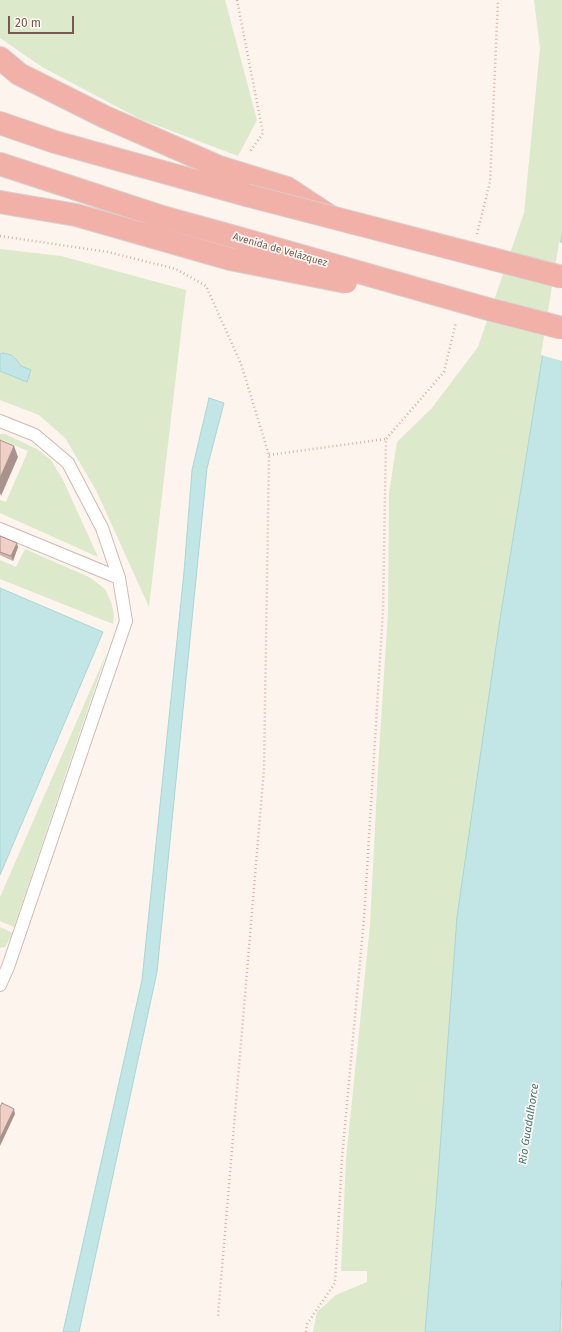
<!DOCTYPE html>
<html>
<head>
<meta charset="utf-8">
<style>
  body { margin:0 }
  #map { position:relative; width:562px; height:1332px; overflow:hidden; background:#fcf4ed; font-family:"Fira Sans",sans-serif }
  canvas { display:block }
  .scale { position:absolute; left:8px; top:16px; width:66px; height:18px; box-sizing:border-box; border:2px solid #775850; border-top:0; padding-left:5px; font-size:12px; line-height:14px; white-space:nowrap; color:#775850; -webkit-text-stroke:3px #fef8f3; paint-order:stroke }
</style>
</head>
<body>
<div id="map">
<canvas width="562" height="1332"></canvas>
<div class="scale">20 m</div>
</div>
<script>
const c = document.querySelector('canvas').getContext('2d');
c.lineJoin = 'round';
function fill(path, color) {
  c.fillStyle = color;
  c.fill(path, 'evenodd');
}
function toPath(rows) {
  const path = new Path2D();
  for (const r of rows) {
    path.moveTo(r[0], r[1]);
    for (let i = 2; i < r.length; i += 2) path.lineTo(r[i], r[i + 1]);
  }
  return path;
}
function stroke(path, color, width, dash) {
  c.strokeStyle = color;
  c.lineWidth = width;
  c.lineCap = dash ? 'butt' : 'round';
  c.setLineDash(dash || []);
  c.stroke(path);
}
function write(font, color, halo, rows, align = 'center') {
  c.font = font + ' "Fira Sans",sans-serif';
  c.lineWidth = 3.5;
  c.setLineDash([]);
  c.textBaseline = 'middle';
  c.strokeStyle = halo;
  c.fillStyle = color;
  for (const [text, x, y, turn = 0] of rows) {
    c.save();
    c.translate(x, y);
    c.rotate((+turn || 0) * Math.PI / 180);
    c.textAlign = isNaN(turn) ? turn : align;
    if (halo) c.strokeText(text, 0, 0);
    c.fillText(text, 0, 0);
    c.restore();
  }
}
fill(toPath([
  [0,0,225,0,257,120,238,156,140,119,42,67,0,38],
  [534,0,562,0,562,235,500,619,436,1203,425,1332,313,1332,317,1312,336,1295,367,1282,367,1271,341,1271,346,1159,370,925,378,768,388,612,389,493,397,442,432,408,478,347,524,213,540,48],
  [0,249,61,256,186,290,149,607,96,490,65,438,39,415,0,400,0,371,27,381,21,366,16,359,3,353,0,354],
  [0,434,5,434,37,449,51,460,63,480,98,557,0,513,0,500,6,502,28,451,0,439],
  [25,549,89,577,105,589,111,602,114,614,113,624,0,579,0,560,16,567],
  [107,652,14,927,0,921,0,897],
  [0,927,13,933,5,947,0,948],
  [562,1267,562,1332,560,1332]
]), '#dce9cb');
const water = toPath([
  [562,235,562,1267,560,1332,425,1332,436,1203,457,917,500,619,562,235],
  [3,353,11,355,16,359,21,366,31,370,27,382,0,371,0,354,3,353],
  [209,398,224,403,207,468,157,972,79,1332,63,1332,142,980,184,572,192,470,209,398],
  [0,588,103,632,0,875,0,588]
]);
fill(water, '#c2e5e5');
stroke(water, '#a8d6d6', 1);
fill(toPath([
  [559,242,562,243,562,361,541,355]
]), '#fcf4ed');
const service = toPath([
  [0,421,35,435,68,463,102,528,119,578,126,621,8,967,0,985],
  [0,529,119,578]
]);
const motorway = toPath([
  [0,58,19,74,105,117,219,167,287,188,328,215],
  [0,123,55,142,246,195],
  [0,164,159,216,235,237],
  [0,202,76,215,230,259]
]);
stroke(service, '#cebab2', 14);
stroke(motorway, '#d9d0ce', 24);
stroke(toPath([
  [237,0,263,133,249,153],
  [477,234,490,182,498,0],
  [0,236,108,252,176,269,206,286,241,364,269,455,264,769,218,1316],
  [269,455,386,439],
  [306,1332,307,1324,335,1283,342,1158,364,918,383,610,386,439,444,372,456,322]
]), '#d5b3a8', 2.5, [1, 3]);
stroke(service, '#fff', 12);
stroke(motorway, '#f1b0a8', 22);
const motorwayBridge = toPath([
  [246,195,562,277],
  [235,237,488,309,562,328],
  [230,259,346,282]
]);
stroke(motorwayBridge, '#d9d0ce', 24, []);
stroke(motorwayBridge, '#f1b0a8', 22);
fill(toPath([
  [0,536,18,547,13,561,0,555]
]), '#ceb3aa');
fill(toPath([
  [14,446,18,457,1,496,0,493,0,478],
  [17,543,18,547,13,561,11,556],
  [14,1109,15,1114,0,1146,0,1138]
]), '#a8928b');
const building = toPath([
  [0,440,14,446,0,478,0,440],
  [0,536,17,543,11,556,0,552,0,536],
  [2,1103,14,1109,0,1138,0,1107,2,1103]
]);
fill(building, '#f0d0c6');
stroke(building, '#a8928b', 1);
write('10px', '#775850', '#fef8f3', [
  ["Avenida de Velázquez",280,250,16]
]);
write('italic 11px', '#44797a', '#fef8f3', [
  ["Río Guadalhorce",529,1124,-81]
]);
</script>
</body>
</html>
